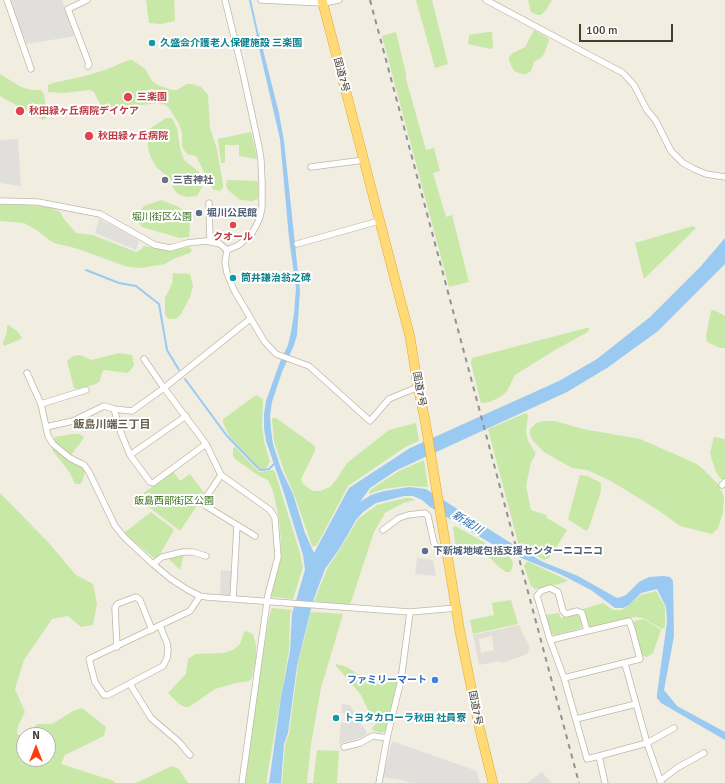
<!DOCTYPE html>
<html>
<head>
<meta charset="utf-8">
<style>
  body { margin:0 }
  #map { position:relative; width:725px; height:783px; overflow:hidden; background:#f1ede1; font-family:Signika,sans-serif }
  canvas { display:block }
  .north { position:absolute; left:16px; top:727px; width:40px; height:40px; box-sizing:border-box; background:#fff; border:1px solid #b4b1ad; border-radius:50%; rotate:0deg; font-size:11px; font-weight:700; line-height:16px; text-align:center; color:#433d32 }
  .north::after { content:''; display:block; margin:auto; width:14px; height:18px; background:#ff3b0b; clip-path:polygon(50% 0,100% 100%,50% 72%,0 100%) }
  .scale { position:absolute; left:579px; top:24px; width:94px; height:18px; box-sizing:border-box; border:2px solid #433d32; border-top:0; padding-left:5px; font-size:12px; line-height:14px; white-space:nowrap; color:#433d32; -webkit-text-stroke:3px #fff; paint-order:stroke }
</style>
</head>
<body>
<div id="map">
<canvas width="725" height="783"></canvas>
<div class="north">N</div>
<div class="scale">100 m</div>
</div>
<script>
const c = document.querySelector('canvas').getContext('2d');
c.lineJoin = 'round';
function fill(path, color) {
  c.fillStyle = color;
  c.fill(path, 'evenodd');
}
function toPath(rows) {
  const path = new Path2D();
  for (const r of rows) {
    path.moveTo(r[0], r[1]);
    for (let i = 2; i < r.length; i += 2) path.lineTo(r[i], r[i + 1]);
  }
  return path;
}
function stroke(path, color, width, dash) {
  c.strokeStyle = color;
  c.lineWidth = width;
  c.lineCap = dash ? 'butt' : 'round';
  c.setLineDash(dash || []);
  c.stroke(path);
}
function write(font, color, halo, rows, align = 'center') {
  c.font = font + ' Signika,"Noto Sans JP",sans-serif';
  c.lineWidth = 4;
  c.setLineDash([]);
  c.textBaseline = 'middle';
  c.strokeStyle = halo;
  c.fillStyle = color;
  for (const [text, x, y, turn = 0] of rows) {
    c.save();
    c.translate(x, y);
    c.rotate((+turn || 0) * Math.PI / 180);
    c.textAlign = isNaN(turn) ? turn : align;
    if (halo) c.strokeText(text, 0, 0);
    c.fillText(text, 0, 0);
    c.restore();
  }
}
fill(toPath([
  [519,625,530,648,527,654,502,663,500,661,479,665,473,635],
  [492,636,494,650,481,653,479,639]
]), '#e3ded7');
fill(toPath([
  [146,0,174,0,175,21,161,24,149,23],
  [416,0,432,0,448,64,435,68],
  [528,0,552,0,546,10,541,15,538,15,531,12],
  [534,30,548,38,549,41,544,54,542,57,534,62,531,71,526,74,522,74,514,71,509,61,509,57,513,53,525,47],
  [396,32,406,74,406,79,426,150,434,148,440,171,433,173,446,217,452,215,469,282,449,287,382,36],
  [488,32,492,32,493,47,491,49,468,44,469,35],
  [129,60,132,60,141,66,145,69,152,81,158,85,172,90,177,90,187,84,192,84,201,87,208,95,210,128,217,149,223,185,223,188,220,191,214,190,212,188,196,156,187,154,184,150,182,146,182,133,179,124,169,108,166,105,157,103,105,110,101,106,94,92,90,90,63,93,48,92,48,85,53,83,85,76,105,70],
  [0,74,21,87,31,90,41,90,44,94,47,117,43,120,0,96],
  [166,118,172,118,177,128,180,148,184,160,199,172,202,187,197,196,187,197,178,194,173,188,170,178,157,168,151,158,148,149,148,130],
  [251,132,257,157,256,159,239,156,239,145,225,145,225,163,221,163,218,139],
  [227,180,258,181,258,199,252,201,240,200,228,190,226,185],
  [161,200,179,207,188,214,190,227,189,237,180,238,142,227,135,218,144,206],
  [0,204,17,204,49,207,60,212,64,219,76,233,93,235,136,252,140,250,144,246,169,250,189,247,192,250,190,253,173,259,165,264,141,268,128,267,75,248,54,243,48,239,38,231,24,223,0,221],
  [693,226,696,228,644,279,635,243],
  [173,273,190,274,193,286,190,297,181,314,176,319,169,319,165,315,165,298,172,284],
  [714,310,725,316,725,348,720,348,707,342,706,336,711,311],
  [7,325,9,325,18,332,22,338,21,339,4,346,3,343,7,331],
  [586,328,589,328,589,330,586,333,555,350,515,375,507,391,502,396,490,402,481,403,471,363,472,358],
  [119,353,132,355,134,365,130,371,127,373,105,370,102,372,100,381,96,384,79,389,74,388,67,361,73,356,80,355,91,360],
  [256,395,263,399,262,425,264,441,270,462,267,467,263,469,260,469,229,436,223,422,223,419],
  [526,413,528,415,526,432,528,441,536,454,531,462,526,486,531,510,546,515,547,518,567,530,554,551,549,558,544,560,519,546,488,429],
  [272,418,276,418,315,446,315,451,301,479,303,484,313,491,320,491,330,487,336,480,347,463,389,430,416,423,419,441,407,446,348,486,318,543,316,546,312,546,294,494,284,471,274,442],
  [543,421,555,421,583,429,640,439,697,464,706,472,718,484,724,497,723,512,718,528,712,534,680,526,658,510,611,481,587,470,572,468,544,452,533,441,530,435,530,429,536,423],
  [73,434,79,434,83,436,84,438,71,455,68,455,54,443,53,440,55,437],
  [714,437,725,439,725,479,721,479,716,472,712,460,710,453],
  [235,447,259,472,273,470,275,472,300,553,303,567,293,599,272,597,271,595,281,559,281,542,279,519,273,491,268,480,259,476,235,459,233,455,233,448],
  [53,448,55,448,84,467,85,472,82,482,80,484,75,484,70,473,52,450],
  [424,460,428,487,407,486,384,489,369,494,370,490,399,471],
  [173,471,180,481,190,474,205,494,180,531,137,498],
  [580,475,588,476,601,483,601,491,589,528,586,531,568,519],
  [0,493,48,542,76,575,93,584,97,604,93,625,81,627,68,616,52,619,24,660,15,689,25,712,18,726,17,734,24,736,24,759,48,759,48,735,28,735,37,724,52,724,73,711,82,708,106,727,104,736,65,755,61,764,114,781,115,783,0,783],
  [405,498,411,498,415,500,403,503,385,513,374,532,350,605,314,601,327,569,341,548,358,519,377,505],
  [151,512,172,528,174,530,159,556,155,559,124,533],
  [455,526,507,555,512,560,513,564,512,568,510,572,506,572,499,567,487,555,476,551,466,550,463,552,460,552,456,549,453,528],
  [184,554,180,570,167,557],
  [526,562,529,562,567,580,567,581,559,584,535,589,531,586,524,566],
  [656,591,665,607,665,627,662,629,643,618,634,617,591,628,587,624,583,609,603,603,613,610,622,610,641,595],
  [511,600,518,624,473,634,470,620,494,615,492,603],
  [272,608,292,610,290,614,289,650,266,783,245,783,254,707,269,617],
  [311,612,343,614,321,688,311,744,307,783,282,783,285,744,289,734,298,664],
  [559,613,561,618,576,614,580,617,582,626,579,629,555,635,551,634,546,615],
  [644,619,661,630,653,653,647,657,640,655,634,624,634,621],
  [245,631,253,634,256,645,256,659,252,678,249,681,236,683,215,689,189,707,185,707,179,704,168,693,186,674,188,659,195,654,223,653,233,650,240,644,244,632],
  [336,664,347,667,356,673,378,684,387,683,396,678,398,679,399,683,386,731,381,733,372,730,373,727,377,722,370,714,361,695,336,666],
  [317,750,339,751,337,783,313,783],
  [172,766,179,769,188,783,136,783]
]), '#c8e8a8');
fill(toPath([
  [10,0,62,0,76,36,26,44],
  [18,139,21,186,0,183,0,140],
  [99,219,120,230,139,241,136,250,95,233],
  [417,558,433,560,436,576,415,574],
  [221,570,232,571,231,596,220,596],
  [342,704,350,705,367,733,365,736,357,739,339,744,341,722,345,723,347,714,341,713],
  [392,741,477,771,480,783,411,783,402,780,383,777],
  [542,772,551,783,527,783]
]), '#e1dfdb');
fill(toPath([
  [259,34,279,113,284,141,300,291,297,335,294,345,282,372,272,402,270,416,271,430,273,444,281,469,293,494,305,533,314,553,349,488,410,448,559,381,597,359,650,317,701,266,725,238,725,264,658,331,607,368,567,392,397,470,370,488,360,502,371,495,384,491,409,487,426,489,506,540,543,562,578,576,617,598,621,597,626,595,639,582,649,577,663,576,670,577,673,581,674,636,664,690,677,706,725,732,725,740,661,703,657,698,657,694,667,622,666,607,657,589,641,593,629,605,623,608,615,608,591,590,560,574,502,550,430,507,422,500,413,496,404,496,376,503,363,512,356,520,340,548,325,569,313,601,297,666,288,733,284,744,281,783,269,783,281,697,290,651,292,614,305,570,303,555,283,490,266,441,264,428,264,414,266,401,280,362,288,345,291,332,294,314,296,288,289,238,280,139,256,35]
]), '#9acaf2');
stroke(toPath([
  [250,0,258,36],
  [86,270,119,283,136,286,159,304,167,350,179,370],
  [185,379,227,436,260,470,269,469,274,464]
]), '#9acaf2', 2);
const minor = toPath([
  [7,0,31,69],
  [87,0,68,9,89,64,88,66],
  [225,0,242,69,259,147,261,160,262,182,262,207,260,217,257,224,252,233,239,245,227,250],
  [261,0,323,3,339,0],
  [486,0,623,73,634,85,647,110,656,121,671,151,683,163,694,169,706,174,725,177],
  [311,167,364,160],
  [0,201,38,202,100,214,155,245,170,248,187,243,206,241,220,244,227,250],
  [209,203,210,241],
  [297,244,379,221],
  [227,250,225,263,227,273,234,290,264,341,276,354,309,366,370,421,389,399,418,387],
  [144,359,164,388,250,319],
  [27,373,41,404,48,436,53,444,70,458,84,465,89,472,115,526,125,538,153,564,171,579,188,590,200,596,207,597,410,612,456,608],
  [41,404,86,390],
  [114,409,121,433,130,455,150,482,153,483,206,444],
  [46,427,73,421,104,406,114,409,132,411,164,388,206,444,221,475,270,510,275,518,278,557,268,595,242,783],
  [130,455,186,416],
  [221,475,203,502,206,506,237,525,233,599],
  [722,485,725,482],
  [237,525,255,536],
  [383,530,399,518,408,515,425,513,428,516,434,543,437,548,446,549],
  [153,564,162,557,183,552,193,552,206,556],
  [160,626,167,643,168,650,167,658,163,666,108,695,104,695,95,682,89,659,190,611,200,596],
  [587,631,582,613,577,611,566,614,563,611,558,592,550,588,541,591,537,596,550,640,564,678,587,759,599,756],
  [550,640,629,621,632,629,640,659,564,678],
  [117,647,115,608,117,604,136,597,140,600,152,630],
  [625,664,647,743,661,783],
  [130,684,151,718,179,742,190,755],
  [576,719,636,704],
  [344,747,360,743,373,736,387,738],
  [660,781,677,768,704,753],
  [379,783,387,738,401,680,410,612],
  [605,783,599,756,647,743,674,728]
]);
const trunk = toPath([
  [322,0,410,337,418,387,425,420,460,632,479,726,493,783]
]);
stroke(minor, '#c0b8a7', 7);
stroke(trunk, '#e2a82b', 10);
stroke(minor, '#fff', 5.5);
stroke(trunk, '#ffda76', 9);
stroke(toPath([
  [370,0,579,783]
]), '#929292', 2, [5, 5]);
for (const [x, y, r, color] of [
  [152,43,4,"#0f9aa8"],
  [128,97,5,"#e0444e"],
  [20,111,5,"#e0444e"],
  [89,136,5,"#e0444e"],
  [165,180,4,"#6b7280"],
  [199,213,4,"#5c6f8a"],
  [233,225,4,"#e0444e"],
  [233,278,4,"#0f9aa8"],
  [425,551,4,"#5c6f8a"],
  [435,680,4,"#3f7fe0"],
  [336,718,4,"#0f9aa8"]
]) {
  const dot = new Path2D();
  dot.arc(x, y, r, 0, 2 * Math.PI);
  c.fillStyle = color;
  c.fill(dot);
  stroke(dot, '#fff', 1.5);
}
write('bold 10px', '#0d838f', '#fff', [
  ["久盛会介護老人保健施設 三楽園",160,43],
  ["筒井謙治翁之碑",241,278],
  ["トヨタカローラ秋田 社員寮",344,718]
], 'left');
write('10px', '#433d32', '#fff', [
  ["国道7号",341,75,75],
  ["国道7号",419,389,80],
  ["国道7号",475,708,79]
]);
write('bold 10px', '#be3a42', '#fff', [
  ["三楽園",137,97],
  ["秋田緑ヶ丘病院デイケア",29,111],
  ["秋田緑ヶ丘病院",98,136],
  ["クオール",233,237,"center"]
], 'left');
write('bold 10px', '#5b616d', '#fff', [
  ["三吉神社",173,180]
], 'left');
write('bold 10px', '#4e5e75', '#fff', [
  ["堀川公民館",207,213],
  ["下新城地域包括支援センターニコニコ",433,551]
], 'left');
write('10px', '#3f7524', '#fff', [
  ["堀川街区公園",162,217],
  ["飯島西部街区公園",174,501]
]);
write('bold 10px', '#366cbe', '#fff', [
  ["ファミリーマート",427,680]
], 'right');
write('bold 11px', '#665c49', '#fff', [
  ["飯島川端三丁目",112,425]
]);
write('italic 11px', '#2971b1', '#fff', [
  ["新城川",467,523,32]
]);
</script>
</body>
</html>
